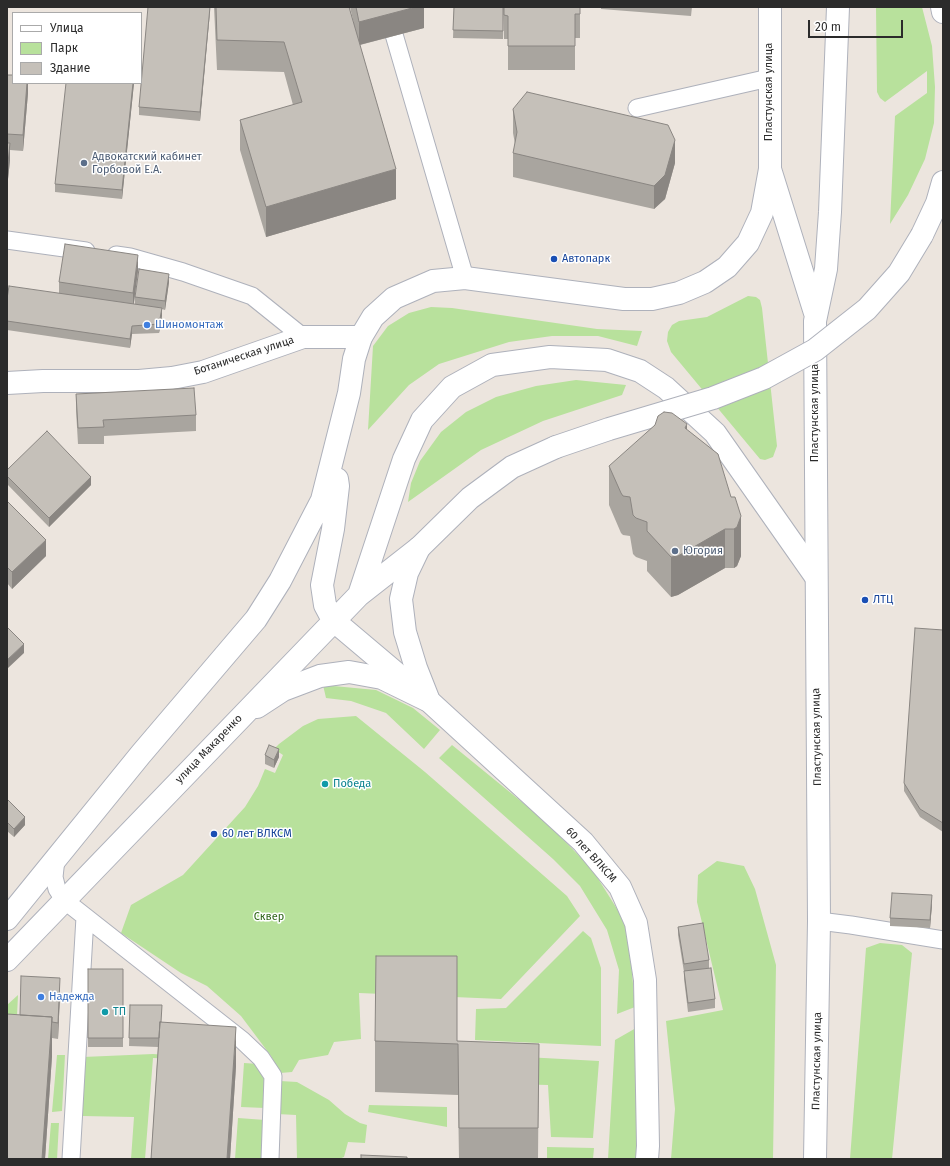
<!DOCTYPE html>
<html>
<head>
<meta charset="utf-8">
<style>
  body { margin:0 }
  #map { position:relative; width:950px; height:1166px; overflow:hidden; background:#ece5de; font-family:"Fira Sans",sans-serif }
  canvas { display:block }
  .frame { position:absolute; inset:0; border:8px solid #2b2b2b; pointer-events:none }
  .legend { position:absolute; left:12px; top:12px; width:130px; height:72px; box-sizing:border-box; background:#fff; border:1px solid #aaa; margin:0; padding:5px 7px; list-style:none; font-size:12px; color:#2b2b2b }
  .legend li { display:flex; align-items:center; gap:8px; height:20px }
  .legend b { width:20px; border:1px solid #aaa }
  .scale { position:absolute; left:808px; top:20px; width:95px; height:18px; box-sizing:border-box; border:2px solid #2b2b2b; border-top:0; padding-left:5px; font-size:12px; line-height:14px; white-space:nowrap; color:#2b2b2b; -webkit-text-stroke:3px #fff; paint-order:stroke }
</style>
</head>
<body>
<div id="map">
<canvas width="950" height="1166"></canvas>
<div class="frame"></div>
<ul class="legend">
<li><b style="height:5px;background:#fff"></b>Улица</li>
<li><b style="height:11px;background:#b8e19c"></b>Парк</li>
<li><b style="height:11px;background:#c5c0b9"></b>Здание</li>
</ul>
<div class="scale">20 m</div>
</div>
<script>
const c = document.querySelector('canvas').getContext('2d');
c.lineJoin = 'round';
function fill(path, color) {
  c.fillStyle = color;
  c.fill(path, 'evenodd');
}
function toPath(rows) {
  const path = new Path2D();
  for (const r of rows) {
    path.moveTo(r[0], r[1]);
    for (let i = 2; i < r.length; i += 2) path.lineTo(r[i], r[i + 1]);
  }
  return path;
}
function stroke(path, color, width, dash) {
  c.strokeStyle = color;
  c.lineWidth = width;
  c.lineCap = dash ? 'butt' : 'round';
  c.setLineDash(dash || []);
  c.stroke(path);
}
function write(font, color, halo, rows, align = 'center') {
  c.font = font + ' "Fira Sans",sans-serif';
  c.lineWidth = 3;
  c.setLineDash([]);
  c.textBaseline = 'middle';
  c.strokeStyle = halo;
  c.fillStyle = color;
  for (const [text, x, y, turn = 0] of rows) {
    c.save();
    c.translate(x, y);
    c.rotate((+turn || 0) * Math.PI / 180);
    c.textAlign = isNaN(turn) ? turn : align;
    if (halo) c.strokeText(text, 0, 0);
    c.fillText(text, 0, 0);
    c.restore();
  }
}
fill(toPath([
  [876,7,922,7,932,46,935,87,934,123,925,159,908,195,890,224,895,116,927,93,927,71,885,102,880,98,877,92],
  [748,296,756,297,760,300,762,308,777,446,773,457,765,460,760,459,671,352,667,341,668,332,672,325,679,321,707,317],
  [431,307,452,308,597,329,642,331,637,346,598,336,552,336,509,342,439,364,409,385,368,430,373,346,388,326,409,313],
  [576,380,626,385,622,395,543,421,481,450,408,502,411,483,420,461,441,432,466,412,496,397,536,386],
  [323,685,376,690,413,708,440,730,424,749,386,713,351,701,326,698],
  [356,716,425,772,567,896,580,916,501,999,359,993,361,1039,334,1042,328,1055,299,1060,292,1072,280,1073,271,1056,241,1016,207,986,181,973,121,933,131,905,183,875,245,807,258,786,265,769,275,773,283,755,274,749,279,744,303,726,318,719],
  [452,745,544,820,592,869,624,920,630,949,635,1007,617,1014,619,970,607,930,580,886,553,859,439,758],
  [717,861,744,866,755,889,776,965,773,1159,671,1159,675,1109,666,1021,723,1010,697,902,698,875],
  [583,931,591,938,601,968,601,1046,475,1040,476,1009,506,1008],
  [880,943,902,945,912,953,892,1159,850,1159,866,948],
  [18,995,16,1037,7,1037,7,1005],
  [636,1028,639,1159,608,1159,615,1040],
  [153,1054,235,1060,235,1062,153,1058,145,1159,131,1159,134,1117,82,1116,83,1057],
  [470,1054,599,1061,593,1138,551,1137,548,1085,470,1083],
  [57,1055,65,1055,62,1111,52,1112],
  [244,1063,259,1064,268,1078,265,1108,241,1107],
  [280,1081,297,1082,329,1100,345,1114,360,1123,367,1125,365,1143,348,1142,344,1157,339,1159,297,1159,296,1115,277,1114],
  [369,1105,447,1107,447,1127,368,1112],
  [238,1118,265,1120,263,1159,235,1159],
  [51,1123,59,1123,57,1159,48,1159],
  [547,1147,594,1148,593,1159,547,1159]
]), '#b8e19c');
const service = toPath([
  [386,7,465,278],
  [637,108,769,78],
  [7,240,86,251],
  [116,255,130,257,183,272,252,296,303,337],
  [56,859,54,877,57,889,64,900,242,1040,261,1058,273,1076,270,1159],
  [819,921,851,925,943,940],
  [71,1159,85,917]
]);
const minor = toPath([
  [7,383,43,381,139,381,172,378,203,372,303,337,361,337],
  [419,548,407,573,401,599,405,632,416,668,429,701],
  [257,707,283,690,320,676,349,672,382,678,429,701,583,842,620,887,636,923,645,980,648,1146,647,1159]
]);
const tertiary = toPath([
  [942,7,943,12],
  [922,235,937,203,943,182],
  [337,479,338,486,333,529,322,585,325,605,333,620,429,701],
  [359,595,404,459,422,420,452,387,492,365,550,357,607,360,640,371,666,388,715,433,816,577],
  [7,919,141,754,256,619,280,581,322,500,349,393,354,359,361,337,373,317,394,298,433,281,465,278,624,299,652,299,679,293,705,282,727,267,748,243,762,213,770,169],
  [7,960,359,595,419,548,470,498,512,467,556,447]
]);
const secondary = toPath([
  [770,7,770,169,815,313],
  [815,1159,819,921,815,321,826,269,830,212,838,7]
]);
stroke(service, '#aeb1bb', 19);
stroke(minor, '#aeb1bb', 24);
stroke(tertiary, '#aeb1bb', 24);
stroke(secondary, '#aeb1bb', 24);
stroke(service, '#fff', 17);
stroke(minor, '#fff', 22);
stroke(tertiary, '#fff', 22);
stroke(secondary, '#fff', 22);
const tertiaryBridge = toPath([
  [556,447,609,429,713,398,764,378,815,350,867,309,899,273,922,235]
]);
stroke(tertiaryBridge, '#aeb1bb', 24, []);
stroke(tertiaryBridge, '#fff', 22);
fill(toPath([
  [210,7,200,121,139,115,139,107],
  [214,7,349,7,354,24,350,7,424,7,424,28,360,45,396,199,266,237,240,150,240,120,293,105,284,72,217,70],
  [454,7,504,7,503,39,453,38],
  [504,7,580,7,580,38,575,38,575,70,508,70,508,39,504,39],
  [601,7,692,7,691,16,601,9],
  [7,75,28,83,28,93,23,151,10,150,10,160,8,179,7,179],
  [134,83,122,199,55,192,55,184],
  [513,109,675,163,665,199,654,209,513,177,513,153,515,144,513,133],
  [138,271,134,304,135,304,135,297,169,282,165,310,162,309,162,316,159,333,132,334,130,348,7,330,7,299,59,293,59,282],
  [76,394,196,415,196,431,104,436,104,444,78,444,76,410],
  [687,430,718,454,741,556,737,566,734,568,725,568,678,595,671,597,647,571,647,561,636,557,633,554,630,536,623,535,621,533,609,505,609,466],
  [7,470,91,485,49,527,7,484],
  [7,501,46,556,12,589,7,583],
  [943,630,943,832,920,817,904,791,904,783],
  [265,755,279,757,274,768,265,764],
  [7,799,25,825,14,837,7,831],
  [932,904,930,928,890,926,890,918],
  [678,927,709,960,709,968,715,999,715,1008,688,1012,684,979,684,972,678,935],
  [88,969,123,969,123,1047,88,1047],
  [60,994,58,1039,52,1038,52,1056,45,1159,7,1159,20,1015],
  [130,1005,162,1022,236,1066,230,1159,151,1159,158,1047,129,1046],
  [457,1008,457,1041,539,1044,538,1159,459,1159,458,1095,375,1092,375,1041]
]), '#a9a59f');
fill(toPath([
  [210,7,210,12,200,121,200,112],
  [416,7,424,7,424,28,359,45,359,22],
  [27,83,28,83,28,93,23,151,23,135],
  [133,83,134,83,122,199,122,190],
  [675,140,675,163,665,199,654,209,654,186],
  [10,143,10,160,8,179,8,163],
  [396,169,396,199,266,237,266,207],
  [138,255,138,271,133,309,133,293],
  [169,274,169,282,165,310,165,301],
  [162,308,162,316,159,333,159,324],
  [132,326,132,334,130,348,130,339],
  [687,424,687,463,685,428],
  [91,477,91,485,49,527,49,518],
  [741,516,741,556,737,566,734,568,734,529],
  [725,529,725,568,678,595,671,597,671,557],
  [46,540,46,556,12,589,12,572],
  [24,644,24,653,7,669,7,660],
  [279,749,279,757,274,768,274,760],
  [25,817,25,825,14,837,14,829],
  [932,895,932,904,930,928,930,920],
  [60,978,60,994,58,1039,58,1023],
  [52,1017,52,1056,45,1159,42,1159],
  [236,1027,236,1066,230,1159,227,1159]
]), '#8a8682');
const building = toPath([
  [148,7,210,7,200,112,139,107,148,7],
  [216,7,349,7,396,169,266,207,240,120,302,102,284,42,217,40,216,7],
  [356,7,416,7,359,22,356,7],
  [454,7,503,7,503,31,453,30,454,7],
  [504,7,580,7,580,14,575,14,575,46,508,46,508,16,504,15,504,7],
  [7,75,13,75,13,83,27,83,23,135,7,134,7,75],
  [66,83,133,83,122,190,55,184,66,83],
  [527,92,668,125,675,140,665,175,654,186,513,153,517,132,513,109,527,92],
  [7,143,10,143,8,163,7,163,7,143],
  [65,244,138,255,133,293,59,282,65,244],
  [139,269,169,274,165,301,135,297,139,269],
  [9,286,162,308,159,324,132,326,130,339,7,321,7,299,9,286],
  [194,388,196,415,103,420,104,427,78,428,76,394,194,388],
  [664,412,672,413,687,424,685,428,718,454,731,497,735,497,741,516,737,527,734,529,725,529,678,556,671,557,647,531,647,522,636,518,633,515,630,497,623,496,621,493,609,466,655,425,658,416,664,412],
  [47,431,91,477,49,518,7,476,7,470,47,431],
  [7,501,46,540,12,572,7,567,7,501],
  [7,627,24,644,7,660,7,627],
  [915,628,943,630,943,823,920,809,904,783,915,628],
  [269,745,279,749,274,760,265,755,269,745],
  [7,799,25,817,14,829,7,822,7,799],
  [892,893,932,895,930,920,890,918,892,893],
  [703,923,709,960,684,964,678,927,703,923],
  [376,956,457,956,457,1041,539,1044,538,1128,459,1128,458,1044,375,1041,376,956],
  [711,968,715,999,688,1003,684,971,711,968],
  [88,969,123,969,123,1038,88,1038,88,969],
  [21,976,60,978,58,1023,52,1022,52,1017,20,1015,21,976],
  [130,1005,162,1005,161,1022,160,1022,159,1038,129,1038,130,1005],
  [7,1014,52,1017,42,1159,7,1159,7,1014],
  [160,1022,236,1027,227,1159,151,1159,160,1022],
  [361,1155,407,1157,407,1159,361,1159,361,1155]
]);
fill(building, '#c5c0b9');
stroke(building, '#8a8682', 1);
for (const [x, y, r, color] of [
  [84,163,4,"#5c6f8a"],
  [554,259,4,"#1a4fb4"],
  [147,325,4,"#3f7fe0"],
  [675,551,4,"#5c6f8a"],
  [865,600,4,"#1a4fb4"],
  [325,784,4,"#0f9aa8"],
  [214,834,4,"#1a4fb4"],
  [41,997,4,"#3f7fe0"],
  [105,1012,4,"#0f9aa8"]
]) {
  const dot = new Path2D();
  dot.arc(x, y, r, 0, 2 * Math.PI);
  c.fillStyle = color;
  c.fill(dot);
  stroke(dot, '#fff', 1.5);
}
write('11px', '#2b2b2b', '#fff', [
  ["Пластунская улица",769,92,-90],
  ["Ботаническая улица",244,356,-18],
  ["Пластунская улица",815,413,-90],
  ["Пластунская улица",817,737,-91],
  ["улица Макаренко",209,749,-46],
  ["60 лет ВЛКСМ",591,855,48],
  ["Пластунская улица",817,1061,-89]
]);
write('11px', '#4e5e75', '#fff', [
  ["Адвокатский кабинет",92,157],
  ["Горбовой Е.А.",92,170],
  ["Югория",683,551]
], 'left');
write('11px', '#164399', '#fff', [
  ["Автопарк",562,259],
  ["ЛТЦ",873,600],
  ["60 лет ВЛКСМ",222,834]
], 'left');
write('11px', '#366cbe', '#fff', [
  ["Шиномонтаж",155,325],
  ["Надежда",49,997]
], 'left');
write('11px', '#0d838f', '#fff', [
  ["Победа",333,784],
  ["ТП",113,1012]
], 'left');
write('11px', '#31671c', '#fff', [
  ["Сквер",269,917]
]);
</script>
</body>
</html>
